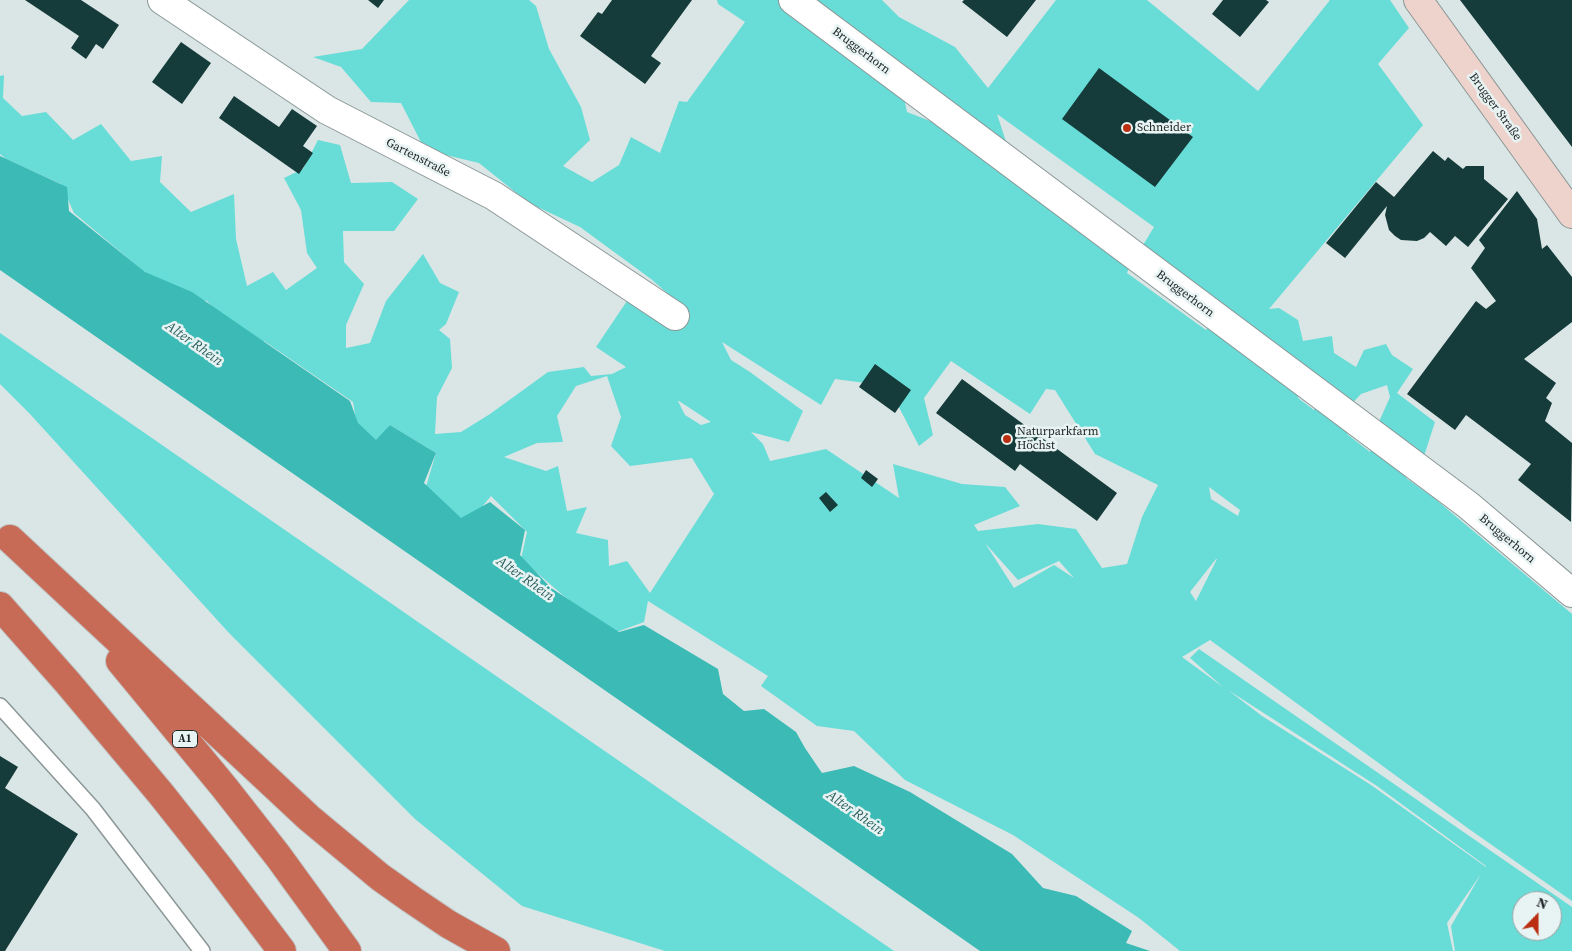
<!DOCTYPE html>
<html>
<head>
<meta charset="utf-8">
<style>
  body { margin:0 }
  #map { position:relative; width:1572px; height:951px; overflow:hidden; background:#dae6e5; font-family:"Source Serif 4",serif }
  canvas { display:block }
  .north { position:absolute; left:1512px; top:891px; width:50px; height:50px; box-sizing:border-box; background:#e7f4f3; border:1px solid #98a1a1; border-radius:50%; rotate:22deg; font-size:14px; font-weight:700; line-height:20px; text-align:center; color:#212525 }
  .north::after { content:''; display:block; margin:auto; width:18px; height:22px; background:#ba2f12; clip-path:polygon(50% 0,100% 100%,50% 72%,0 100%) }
</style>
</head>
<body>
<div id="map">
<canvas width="1572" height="951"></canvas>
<div class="north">N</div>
</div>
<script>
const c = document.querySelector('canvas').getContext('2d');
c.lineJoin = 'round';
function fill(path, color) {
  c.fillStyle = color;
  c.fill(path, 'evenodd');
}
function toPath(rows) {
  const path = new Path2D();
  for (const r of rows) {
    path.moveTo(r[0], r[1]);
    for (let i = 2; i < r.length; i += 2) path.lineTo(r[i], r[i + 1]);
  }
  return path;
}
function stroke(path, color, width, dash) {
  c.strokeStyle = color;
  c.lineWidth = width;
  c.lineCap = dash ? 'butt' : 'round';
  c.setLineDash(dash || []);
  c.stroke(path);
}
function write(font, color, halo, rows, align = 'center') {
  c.font = font + ' "Source Serif 4",serif';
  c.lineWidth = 5;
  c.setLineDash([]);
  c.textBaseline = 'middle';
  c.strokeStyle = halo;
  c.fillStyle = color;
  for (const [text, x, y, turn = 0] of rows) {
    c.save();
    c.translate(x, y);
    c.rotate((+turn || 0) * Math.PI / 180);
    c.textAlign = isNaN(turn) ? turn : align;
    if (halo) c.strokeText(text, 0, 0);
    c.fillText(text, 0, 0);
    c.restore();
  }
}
fill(toPath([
  [409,0,529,0,536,6,549,49,581,107,590,140,563,166,592,182,619,165,631,137,660,153,679,101,687,102,745,22,718,4,717,0,882,0,899,17,955,47,988,88,1056,0,1147,0,1258,91,1330,0,1390,0,1409,28,1378,64,1423,125,1269,309,1279,308,1298,320,1303,341,1332,336,1334,353,1356,367,1364,350,1386,344,1392,355,1413,369,1397,393,1435,422,1425,453,1406,478,1434,498,1572,614,1572,901,1469,829,1210,640,1182,657,1223,687,1190,658,1199,649,1572,907,1572,951,1455,951,1451,926,1481,874,1447,923,1453,951,1180,951,1139,918,1013,835,905,780,854,731,817,726,761,686,768,676,648,601,644,622,614,633,565,597,521,559,527,532,491,496,468,524,425,490,436,453,390,425,377,444,358,433,353,402,264,341,256,356,207,301,182,297,142,270,74,213,61,184,6,159,0,154,0,76,4,75,3,98,22,116,46,112,73,140,101,124,131,161,162,156,160,182,191,212,234,194,236,239,247,286,273,272,286,290,317,268,307,253,301,210,284,178,303,169,318,140,340,145,351,183,392,182,418,199,394,231,343,231,344,262,364,284,346,325,346,348,370,343,386,301,423,254,440,283,459,292,446,324,439,330,450,339,452,368,437,397,435,434,461,432,490,414,548,372,584,367,591,376,612,374,626,367,596,347,631,295,683,328,690,313,651,279,580,227,529,203,479,163,425,150,401,103,371,102,341,67,313,57,362,49],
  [898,70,961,133,907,112],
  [997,114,1154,227,1140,250,1209,325,1206,330,1127,273,1131,263,1013,163],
  [722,342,821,405,835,379,888,386,919,446,933,435,924,398,951,361,1030,414,1046,389,1055,390,1095,454,1158,485,1142,517,1127,564,1102,568,1076,529,1038,524,978,531,974,525,1020,506,1005,487,962,484,893,464,899,498,826,449,770,461,763,444,751,432,789,442,803,411,750,372,731,360],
  [607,376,621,417,611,446,630,466,692,458,714,494,650,593,627,561,609,566,608,540,576,533,587,507,567,511,558,466,546,471,504,457,537,443,563,442,557,416,576,386],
  [1387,385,1390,397,1374,433,1370,452,1347,434,1348,432,1346,410,1361,394],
  [1300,392,1316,406,1314,410,1298,398],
  [678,401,679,401,711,422,701,425,685,415],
  [1209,487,1240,510,1238,516,1211,499],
  [985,543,1018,580,1059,561,1074,578,1054,565,1014,588],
  [1216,559,1217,559,1196,601,1190,592],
  [1228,690,1377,786,1486,866,1486,867,1371,785,1262,716],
  [1522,901,1552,901,1552,931,1522,931],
  [0,333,894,951,665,951,522,906,415,819,229,633,30,414,0,384]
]), '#68dcd7');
fill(toPath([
  [0,156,67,187,69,211,145,272,192,292,350,401,358,423,376,440,390,425,436,453,424,483,461,518,490,502,525,530,520,555,551,588,619,632,644,625,718,669,723,694,744,711,764,709,796,732,805,748,822,773,854,766,910,792,1012,854,1043,888,1076,896,1132,931,1126,943,1150,951,980,951,0,270]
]), '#3bbab6');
fill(toPath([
  [25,0,81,0,119,25,103,49,96,44,86,59,71,48,79,36],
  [368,0,384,0,378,8],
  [612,0,692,0,651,56,661,63,645,84,580,36,598,12,602,14],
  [964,0,1036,0,1007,37,962,2],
  [1223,0,1266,0,1269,2,1240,37,1212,14],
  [1460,0,1572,0,1572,147],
  [181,42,211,63,182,104,152,82],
  [1099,68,1193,137,1155,187,1062,119],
  [234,96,279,127,292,109,317,126,303,146,313,153,299,174,219,118],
  [1433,151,1445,161,1448,157,1463,169,1466,166,1484,166,1484,179,1508,199,1468,247,1455,236,1446,246,1430,232,1424,238,1417,241,1401,240,1395,236,1389,230,1385,215,1387,206,1345,258,1326,243,1376,182,1394,197],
  [1517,191,1537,219,1542,249,1547,245,1572,277,1572,322,1524,359,1556,383,1546,398,1552,403,1545,421,1572,443,1571,522,1518,480,1531,464,1466,415,1455,430,1407,394,1476,301,1486,309,1496,301,1471,268,1485,248,1479,240],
  [875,364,911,390,895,413,859,387],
  [962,379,1117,493,1097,521,1020,464,1015,471,936,413],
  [866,470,878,479,872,487,861,478],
  [826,492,838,505,830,512,819,498],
  [0,756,18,767,5,788,78,834,5,951,0,951]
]), '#153b3a');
const service = toPath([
  [0,706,93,809,202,951]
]);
const minor = toPath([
  [162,0,327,110,494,196,675,316],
  [793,0,1468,505,1572,593]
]);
const secondary = toPath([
  [1418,0,1572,214]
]);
const motorway = toPath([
  [10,539,309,818,380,877,411,899,448,924,496,951],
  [0,606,68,683,161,794,218,866,282,951],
  [120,661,224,787,278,856,347,951]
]);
stroke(service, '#8b9796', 18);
stroke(minor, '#8b9796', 30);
stroke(secondary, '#8b9796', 30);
stroke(motorway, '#c1c2c2', 30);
stroke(service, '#fff', 15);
stroke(minor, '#fff', 28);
stroke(secondary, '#eed2cc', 28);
stroke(motorway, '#c76a56', 28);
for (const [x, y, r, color] of [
  [1127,128,5,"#ba2f12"],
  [1007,439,5,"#ba2f12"]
]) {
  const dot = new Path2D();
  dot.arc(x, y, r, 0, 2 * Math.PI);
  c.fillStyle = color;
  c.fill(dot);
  stroke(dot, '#e7f4f3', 2);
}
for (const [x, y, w] of [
  [185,739,25]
]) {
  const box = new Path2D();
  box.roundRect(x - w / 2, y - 8.5, w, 17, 4);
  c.fillStyle = '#e7f4f3';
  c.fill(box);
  stroke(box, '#212525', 1);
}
write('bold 11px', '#212525', null, [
  ["A1",185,739]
]);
write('12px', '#212525', '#e7f4f3', [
  ["Bruggerhorn",861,51,37],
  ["Brugger Straße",1495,107,54],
  ["Gartenstraße",418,158,27],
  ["Bruggerhorn",1185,294,37],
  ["Bruggerhorn",1507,539,40]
]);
write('12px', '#212525', '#e7f4f3', [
  ["Schneider",1137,128],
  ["Naturparkfarm",1017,432],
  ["Höchst",1017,446]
], 'left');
write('italic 14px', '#2d605e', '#e7f4f3', [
  ["Alter Rhein",194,344,35],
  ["Alter Rhein",525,579,35],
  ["Alter Rhein",855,813,35]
]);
</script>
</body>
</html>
